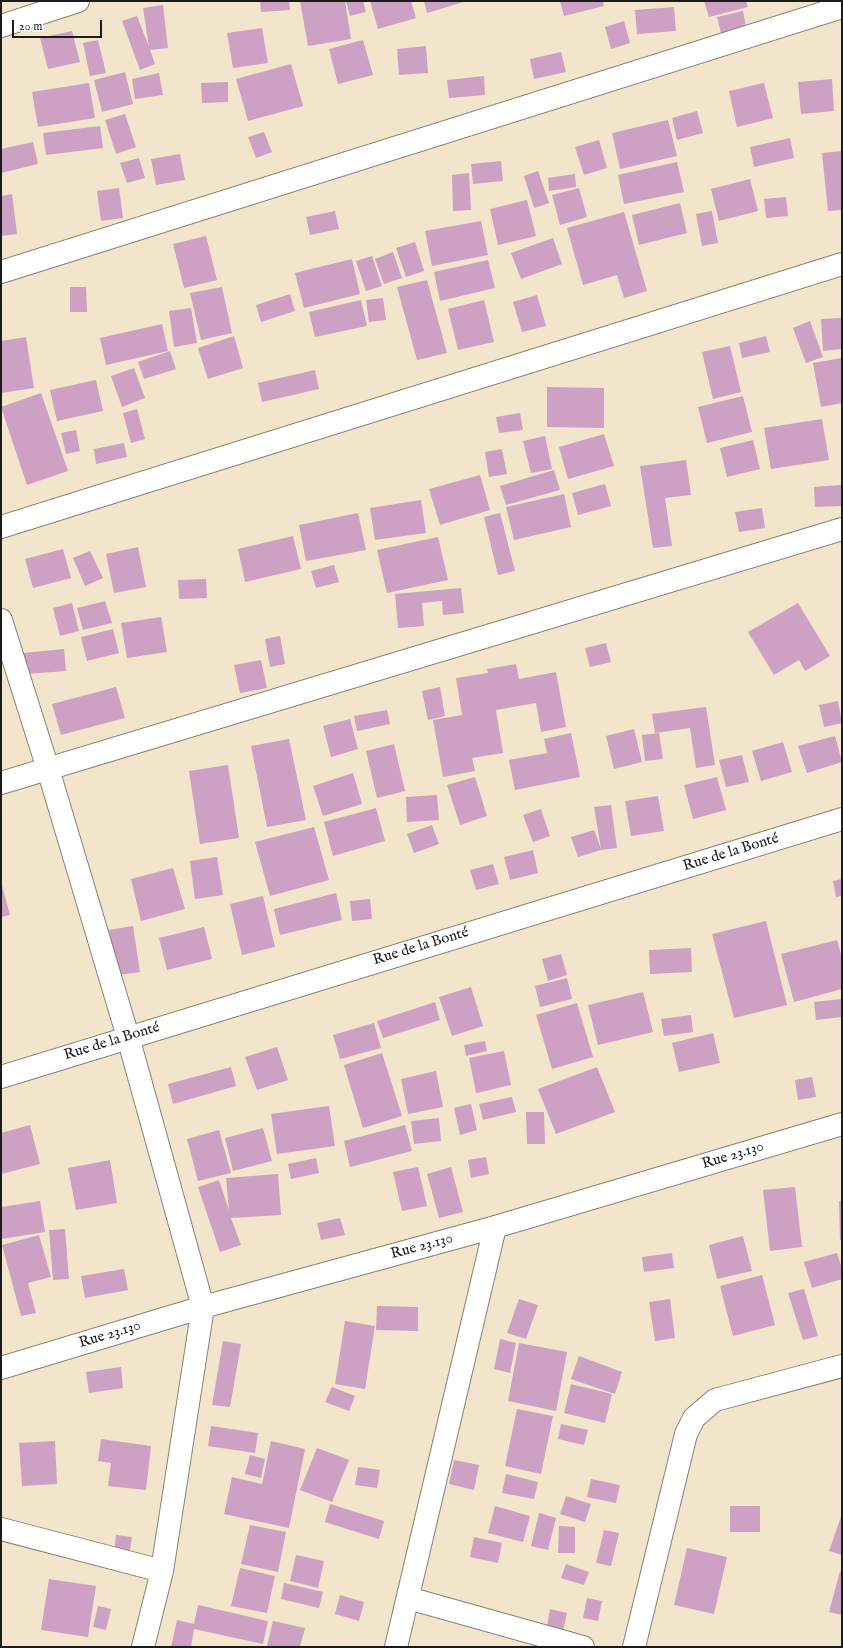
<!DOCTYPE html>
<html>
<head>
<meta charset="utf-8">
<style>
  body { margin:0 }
  #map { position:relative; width:843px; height:1648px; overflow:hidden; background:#f2e5cb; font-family:"IM FELL English",serif }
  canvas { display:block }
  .frame { position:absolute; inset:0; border:2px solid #1c1c1c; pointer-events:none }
  .scale { position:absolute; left:12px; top:20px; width:90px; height:18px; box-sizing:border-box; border:2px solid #1c1c1c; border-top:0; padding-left:5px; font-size:12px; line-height:14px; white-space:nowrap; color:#1c1c1c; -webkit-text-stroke:3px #fff; paint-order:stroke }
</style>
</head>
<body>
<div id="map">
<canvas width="843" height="1648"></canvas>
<div class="frame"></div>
<div class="scale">20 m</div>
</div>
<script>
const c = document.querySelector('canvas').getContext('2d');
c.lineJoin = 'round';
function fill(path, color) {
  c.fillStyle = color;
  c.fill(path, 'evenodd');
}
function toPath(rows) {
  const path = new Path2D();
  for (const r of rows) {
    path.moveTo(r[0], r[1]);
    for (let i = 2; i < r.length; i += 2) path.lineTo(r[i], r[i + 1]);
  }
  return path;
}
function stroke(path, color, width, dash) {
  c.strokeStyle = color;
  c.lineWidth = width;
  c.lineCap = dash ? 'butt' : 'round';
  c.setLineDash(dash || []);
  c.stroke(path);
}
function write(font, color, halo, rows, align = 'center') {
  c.font = font + ' "IM FELL English",serif';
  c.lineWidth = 3;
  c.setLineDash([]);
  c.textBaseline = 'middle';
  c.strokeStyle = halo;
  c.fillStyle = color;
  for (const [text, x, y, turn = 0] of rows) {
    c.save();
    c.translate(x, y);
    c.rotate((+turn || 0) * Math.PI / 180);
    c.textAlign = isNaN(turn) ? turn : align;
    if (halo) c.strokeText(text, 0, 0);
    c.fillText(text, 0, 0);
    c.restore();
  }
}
fill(toPath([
  [260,1,289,1,290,10,261,12],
  [300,1,345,1,351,39,308,46],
  [346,1,363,1,366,12,350,16],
  [370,1,411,1,416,18,378,29],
  [424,1,467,1,427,13],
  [560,1,603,1,604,6,564,16],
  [704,1,746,1,748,7,709,17],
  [163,5,168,48,150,50,155,64,140,70,122,21,137,16,149,47,143,8],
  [674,7,676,31,637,34,635,10],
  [743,11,746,27,721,33,717,17],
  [624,21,630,43,611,49,605,27],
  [262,28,268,63,233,68,227,33],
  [72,31,80,62,48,69,40,38],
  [98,40,106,73,90,76,83,43],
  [363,40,373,75,338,84,329,49],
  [426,46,428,73,399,75,397,49],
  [561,52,566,72,534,79,530,59],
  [291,64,303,106,248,121,236,79],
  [125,72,133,104,102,112,94,80],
  [159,73,163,95,135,99,132,79],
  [484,76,485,95,449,98,447,80],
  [832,79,834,111,801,114,798,82],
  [228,82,228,102,202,103,201,83],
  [89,83,95,118,38,127,32,92],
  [764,83,773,118,737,127,729,91],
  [697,111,703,133,677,140,672,118],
  [125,114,136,147,116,154,105,120],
  [668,120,677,156,620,169,612,133],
  [100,126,103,148,46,155,43,133],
  [264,132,272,152,256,158,248,137],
  [790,138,794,158,754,167,750,147],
  [599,140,607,168,584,175,575,147],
  [33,142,38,164,1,173,1,149],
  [842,151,842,210,828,211,822,153],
  [180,154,185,180,156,185,151,159],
  [139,158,145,178,127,183,120,163],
  [501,161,503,181,473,184,471,164],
  [677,162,684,192,624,204,618,175],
  [538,171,549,203,534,208,524,176],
  [469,173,471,210,453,211,452,175],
  [575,174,576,187,549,191,548,178],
  [750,179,758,211,719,221,711,189],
  [119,188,123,218,101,221,97,191],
  [579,188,587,217,560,225,552,195],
  [12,194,17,234,1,236,1,196],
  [786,197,788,216,766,218,764,199],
  [527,200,536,236,498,245,490,209],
  [680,203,687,233,639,245,632,215],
  [335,211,339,229,310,235,306,217],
  [712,211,718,243,702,246,696,214],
  [624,212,647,291,624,298,617,275,583,285,567,228],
  [481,221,488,255,432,266,425,231],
  [206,236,217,280,184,288,173,244],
  [553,238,562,264,521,279,511,253],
  [415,242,424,271,406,277,396,248],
  [393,252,402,278,384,284,375,259],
  [372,256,382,286,366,291,356,261],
  [352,259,360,294,304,308,295,273],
  [488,260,495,288,440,301,434,272],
  [427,280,447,353,417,360,397,287],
  [70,287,86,287,87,312,70,312],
  [222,287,232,333,201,340,190,293],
  [290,294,295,311,261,322,256,305],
  [537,295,546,326,522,332,513,302],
  [383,298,386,320,369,322,366,300],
  [361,300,367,326,315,337,309,312],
  [484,300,494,342,458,350,448,309],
  [191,308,197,343,174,347,169,311],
  [842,318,842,349,823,351,821,319],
  [810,321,823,357,806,363,793,328],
  [162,324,168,351,106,365,100,338],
  [234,336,243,368,208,379,198,348],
  [766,336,770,352,742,358,739,343],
  [26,337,34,388,1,393,1,341],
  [730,346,741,392,713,399,702,352],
  [170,351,176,369,144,379,138,362],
  [842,358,842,403,821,407,813,363],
  [134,368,145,398,122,407,111,376],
  [315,370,319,389,262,402,258,383],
  [96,380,103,411,57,421,50,390],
  [547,387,604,388,604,428,547,427],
  [41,393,68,471,27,485,1,407],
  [743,396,752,432,707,443,698,407],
  [137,409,145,439,131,443,123,413],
  [520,413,523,430,499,433,496,417],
  [822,419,829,460,771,469,764,428],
  [76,430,80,451,66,454,61,433],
  [604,434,614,466,568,479,559,447],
  [545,436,552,469,531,473,523,441],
  [753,440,760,469,727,477,720,448],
  [124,443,127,457,96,464,94,449],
  [502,449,507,474,489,477,485,452],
  [686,460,691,495,665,498,672,546,653,548,640,466],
  [554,470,560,490,506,505,500,486],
  [480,475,490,510,440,525,429,489],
  [605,484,611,506,578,515,572,493],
  [841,485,842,506,815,507,814,487],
  [564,494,571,527,514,540,506,507],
  [421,500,426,533,375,540,370,508],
  [762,508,765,528,739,532,735,512],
  [358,513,366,550,306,561,299,525],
  [500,513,515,571,498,575,484,517],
  [293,536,301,569,245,582,238,549],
  [438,537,448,580,387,593,377,550],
  [138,547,146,587,114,593,106,554],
  [63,549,71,578,33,588,25,559],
  [90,551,103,578,85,586,73,558],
  [334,565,339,582,316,588,311,571],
  [206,579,207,598,179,599,178,580],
  [461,588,464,613,443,615,442,601,422,603,424,626,398,628,395,594],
  [105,601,112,623,83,630,77,608],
  [72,603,79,631,60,636,53,608],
  [798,603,830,656,805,671,799,660,774,675,748,632],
  [161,617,167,652,127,658,121,623],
  [113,629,119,653,87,661,81,637],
  [280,636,285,664,270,667,265,639],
  [606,643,611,662,590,667,585,648],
  [64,649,66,671,26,674,24,653],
  [261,660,267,688,240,693,234,665],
  [516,664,519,679,556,672,566,727,541,732,536,703,496,710,503,753,472,758,475,771,443,777,433,720,462,715,456,678,488,673,487,669],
  [116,687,125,718,61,735,52,704],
  [440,687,445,716,428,720,422,691],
  [838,701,842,723,824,727,819,705],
  [706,707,715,765,696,768,690,728,655,733,652,714],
  [387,710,390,724,357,731,354,716],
  [350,719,358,749,331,757,323,726],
  [634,729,642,762,614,769,606,736],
  [571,733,580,777,515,790,509,760,547,753,544,739],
  [659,733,663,759,645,761,642,735],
  [835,736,842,762,807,773,798,746],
  [289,739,306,820,267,827,251,746],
  [783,742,792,772,761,781,752,751],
  [394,744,405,791,377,798,366,751],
  [742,755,749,782,726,787,719,760],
  [228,765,239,838,200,844,189,771],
  [353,773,362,804,323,816,313,786],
  [475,777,487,816,460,825,447,785],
  [717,777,726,810,693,819,684,785],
  [437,795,439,820,407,822,406,797],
  [658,796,664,831,631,836,625,801],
  [611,805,617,848,601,850,578,857,571,837,594,830,601,849,594,807],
  [376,808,385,841,333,856,324,822],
  [541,809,550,836,533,842,523,815],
  [432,825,439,844,414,853,407,834],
  [314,827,329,880,270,896,255,842],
  [533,850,538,873,510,880,504,857],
  [217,857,223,895,195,899,190,861],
  [493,864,499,884,476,890,470,870],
  [173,868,185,909,141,921,131,879],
  [842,879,842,896,836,897,833,881],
  [1,882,10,915,1,917],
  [336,893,342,920,280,935,274,909],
  [263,896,275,947,242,955,230,904],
  [370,899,372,919,352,921,350,901],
  [766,921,787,1005,734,1018,712,934],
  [133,926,140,972,117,975,109,930],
  [204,927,212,959,167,970,159,938],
  [837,940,842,958,842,989,794,1002,781,954],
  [691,948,692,972,650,974,649,950],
  [561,954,567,975,548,981,542,959],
  [567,978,572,999,540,1007,535,986],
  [471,987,483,1026,452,1036,439,997],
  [643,992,653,1032,598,1045,588,1005],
  [842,999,842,1017,816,1020,814,1002],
  [435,1002,440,1020,383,1038,377,1021],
  [577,1003,593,1057,552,1069,536,1015],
  [691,1015,693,1032,664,1036,661,1019],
  [374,1023,381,1048,340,1059,333,1035],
  [713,1033,720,1063,679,1072,672,1043],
  [485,1041,487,1051,466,1056,464,1045],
  [277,1047,288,1080,257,1090,245,1057],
  [504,1051,511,1085,476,1093,469,1058],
  [382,1053,402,1116,363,1128,344,1065],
  [231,1067,236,1086,173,1104,168,1084],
  [597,1067,615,1112,556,1134,538,1089],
  [436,1071,443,1107,408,1114,401,1079],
  [812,1077,816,1097,798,1100,795,1080],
  [512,1097,516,1112,483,1120,479,1104],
  [471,1104,477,1130,460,1135,454,1108],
  [329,1106,335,1146,277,1154,271,1114],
  [526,1112,544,1112,545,1144,527,1144],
  [439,1118,441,1141,414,1144,411,1121],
  [30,1125,40,1164,1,1174,1,1133],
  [405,1125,412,1151,350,1167,344,1141],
  [263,1128,272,1161,233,1171,225,1138],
  [219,1130,231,1173,198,1181,187,1139],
  [486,1157,489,1174,471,1178,468,1160],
  [316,1158,319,1173,291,1179,288,1164],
  [110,1160,117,1203,76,1210,68,1168],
  [418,1167,427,1206,402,1211,393,1172],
  [451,1167,463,1212,439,1218,427,1174],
  [278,1174,281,1215,231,1218,241,1245,220,1252,198,1187,219,1180,229,1210,226,1178],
  [795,1187,802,1247,770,1251,763,1190],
  [40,1201,45,1232,1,1239,1,1207],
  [839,1201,842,1201,842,1240,840,1240],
  [340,1218,345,1235,321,1240,317,1223],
  [65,1229,69,1279,53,1280,49,1230],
  [39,1235,51,1277,28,1283,36,1313,21,1316,2,1245],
  [743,1236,752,1271,717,1279,709,1245],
  [672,1253,674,1268,644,1272,642,1257],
  [837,1253,842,1269,842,1279,812,1288,804,1262],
  [124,1269,128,1290,85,1298,81,1276],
  [762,1275,775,1325,733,1336,720,1286],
  [804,1289,818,1336,803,1340,788,1293],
  [519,1299,538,1305,526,1339,507,1333],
  [670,1299,675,1338,655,1341,649,1302],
  [377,1306,418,1307,418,1331,376,1330],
  [345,1321,375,1326,365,1389,335,1384],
  [500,1339,516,1343,510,1373,494,1369],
  [223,1341,241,1344,230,1407,212,1405],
  [519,1343,567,1352,556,1411,508,1401],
  [579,1356,622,1372,615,1394,571,1379],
  [121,1367,123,1388,89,1393,86,1372],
  [571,1384,612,1394,605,1423,564,1413],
  [332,1387,355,1396,349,1411,325,1402],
  [517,1409,553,1416,541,1474,505,1466],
  [561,1424,588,1430,584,1445,558,1439],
  [211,1426,258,1433,255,1453,208,1446],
  [101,1439,151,1446,146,1490,108,1486,111,1463,98,1461],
  [55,1441,57,1484,22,1486,19,1443],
  [271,1441,305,1449,289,1528,224,1514,232,1477,262,1484],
  [317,1448,349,1460,332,1502,300,1490],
  [250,1455,265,1459,261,1478,245,1474],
  [454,1460,479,1465,474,1490,449,1484],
  [358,1467,380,1470,377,1488,355,1485],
  [506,1474,538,1482,534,1499,502,1493],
  [591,1479,620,1485,616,1503,587,1497],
  [566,1496,591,1504,585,1522,560,1514],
  [330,1504,384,1521,379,1539,325,1522],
  [495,1506,530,1516,523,1542,488,1533],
  [730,1506,760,1506,760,1532,730,1532],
  [539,1513,556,1518,548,1550,531,1546],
  [842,1514,842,1555,829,1551],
  [250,1525,286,1532,278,1572,241,1564],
  [559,1526,575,1527,575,1553,558,1553],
  [604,1530,619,1533,611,1566,596,1563],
  [116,1535,132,1537,129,1556,114,1554],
  [474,1537,502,1543,498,1563,470,1557],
  [687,1548,727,1557,714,1614,674,1605],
  [296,1555,324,1561,318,1588,290,1581],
  [566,1564,589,1572,584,1585,561,1578],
  [240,1568,275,1576,267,1613,231,1606],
  [840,1571,842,1572,842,1615,829,1612],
  [49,1579,96,1586,88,1637,41,1630],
  [284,1583,323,1592,319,1608,281,1599],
  [340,1595,364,1602,359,1621,335,1614],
  [587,1598,602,1601,598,1621,583,1618],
  [198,1605,268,1621,263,1644,194,1629,191,1647,171,1647,177,1620,194,1624],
  [98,1606,111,1609,106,1630,93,1627],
  [550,1609,567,1613,563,1631,547,1627],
  [273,1621,305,1628,300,1647,267,1646]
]), '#cda1c3');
const street = toPath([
  [1,26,78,1],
  [1,272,842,7],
  [1,527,842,264],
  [1,620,48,769,128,1037,203,1307,162,1571,143,1647],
  [1,783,842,529],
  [1,1368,203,1307,495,1227,842,1124],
  [1,1529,162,1571],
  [408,1598,583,1647],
  [396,1647,495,1227],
  [634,1647,686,1434,694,1418,715,1400,842,1366]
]);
const secondary = toPath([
  [1,1077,842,819]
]);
stroke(street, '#878074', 24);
stroke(secondary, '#878074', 24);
stroke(street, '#fff', 22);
stroke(secondary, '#fff', 22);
write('15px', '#1c1c1c', '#fff', [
  ["Rue de la Bonté",731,853,-17],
  ["Rue de la Bonté",421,947,-17],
  ["Rue de la Bonté",112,1042,-17],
  ["Rue 23.130",733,1156,-17],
  ["Rue 23.130",422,1247,-15],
  ["Rue 23.130",110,1335,-17]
]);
</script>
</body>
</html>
